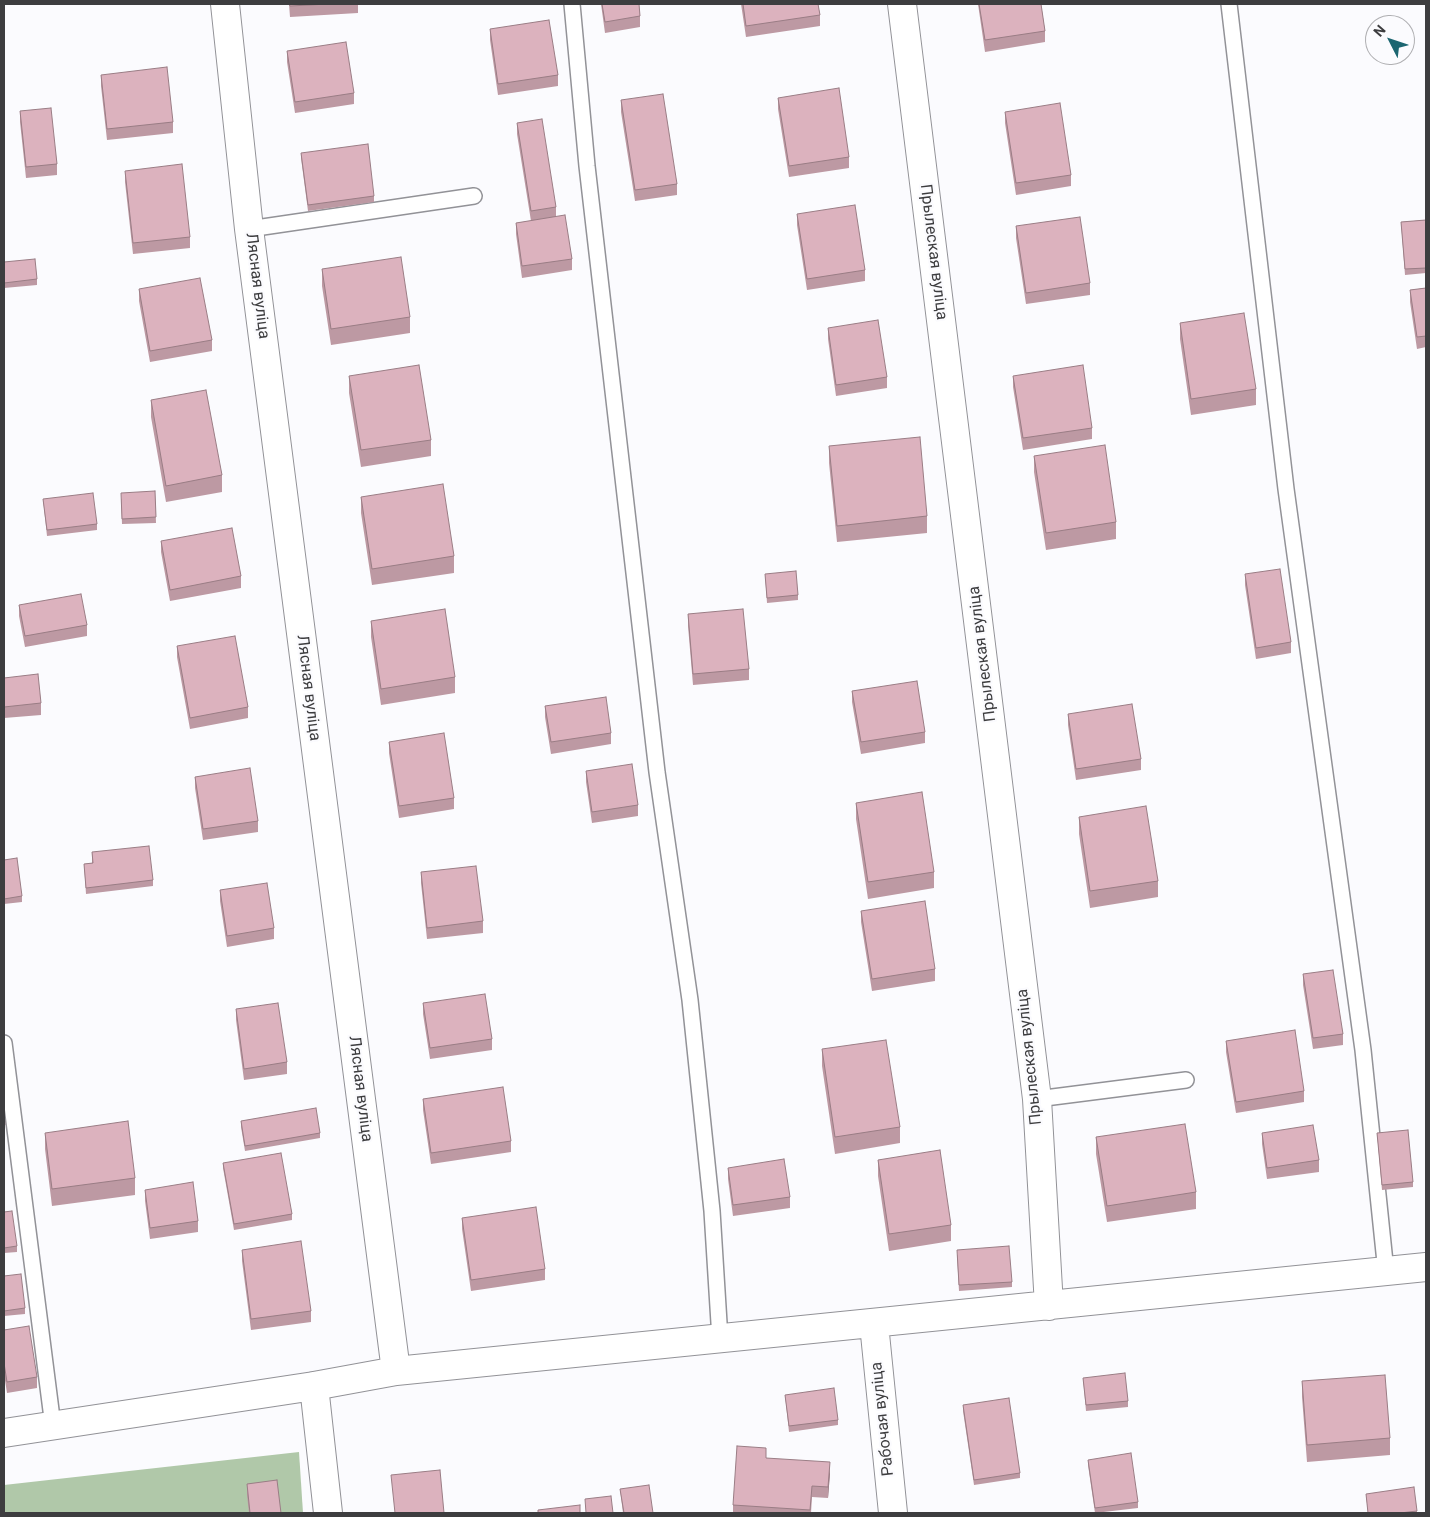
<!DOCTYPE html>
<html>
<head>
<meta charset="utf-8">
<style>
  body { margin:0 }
  #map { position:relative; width:1430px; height:1517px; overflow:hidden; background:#fbfbfe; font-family:Roboto,sans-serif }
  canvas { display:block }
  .frame { position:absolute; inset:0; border:5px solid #3d3d3f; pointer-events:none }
  .north { position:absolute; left:1365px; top:15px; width:50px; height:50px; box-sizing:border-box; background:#fbfbfe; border:1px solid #afafb2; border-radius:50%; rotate:311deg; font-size:14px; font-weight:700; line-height:20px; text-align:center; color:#3d3d3f }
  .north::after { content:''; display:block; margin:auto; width:18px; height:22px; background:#1c6671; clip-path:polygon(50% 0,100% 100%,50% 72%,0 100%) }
</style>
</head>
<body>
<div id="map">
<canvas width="1430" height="1517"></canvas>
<div class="frame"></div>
<div class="north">N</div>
</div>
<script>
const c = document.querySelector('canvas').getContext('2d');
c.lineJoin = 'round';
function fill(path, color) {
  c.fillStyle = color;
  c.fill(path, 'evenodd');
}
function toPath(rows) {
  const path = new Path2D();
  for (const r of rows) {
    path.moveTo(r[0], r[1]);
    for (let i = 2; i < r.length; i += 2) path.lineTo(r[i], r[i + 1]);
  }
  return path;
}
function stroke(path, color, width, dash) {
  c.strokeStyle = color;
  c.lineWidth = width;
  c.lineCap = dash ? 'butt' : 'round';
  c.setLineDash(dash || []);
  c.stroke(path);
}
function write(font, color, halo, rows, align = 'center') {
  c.font = font + ' Roboto,sans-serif';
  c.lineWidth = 4.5;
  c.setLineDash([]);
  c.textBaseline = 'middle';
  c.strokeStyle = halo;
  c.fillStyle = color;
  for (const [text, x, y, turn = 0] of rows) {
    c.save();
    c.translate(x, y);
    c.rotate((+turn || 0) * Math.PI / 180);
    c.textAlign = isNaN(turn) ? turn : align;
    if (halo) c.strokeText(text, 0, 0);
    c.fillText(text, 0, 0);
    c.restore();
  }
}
fill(toPath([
  [299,1452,303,1513,4,1513,4,1485]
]), '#b0c8a9');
const lane = toPath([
  [572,4,587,166,657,772,690,1000,712,1211,720,1339],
  [1229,4,1286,489,1363,1050,1386,1272],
  [249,229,474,196],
  [4,1043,53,1426],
  [1037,1099,1186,1080]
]);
const street = toPath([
  [225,4,249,229,396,1371],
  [902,4,1037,1099,1049,1306],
  [874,1324,893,1513],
  [314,1386,328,1513],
  [4,1433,314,1386,396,1371,1426,1267]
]);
stroke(lane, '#929297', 18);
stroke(street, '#929297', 30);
stroke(lane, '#fff', 15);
stroke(street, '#fff', 28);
fill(toPath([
  [289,4,358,4,358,13,290,17],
  [601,4,639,4,640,16,640,27,605,33],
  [741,4,818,4,820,15,820,26,746,37],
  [978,4,1041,4,1045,31,1045,42,985,52],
  [490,29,558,75,558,86,498,95,490,40],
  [287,51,354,93,354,104,295,113,287,62],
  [101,75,173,122,173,133,107,140,101,86],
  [778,98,849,157,849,168,789,177,778,109],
  [621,100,677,184,677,195,635,201,621,112],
  [20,111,57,164,57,175,26,178,20,122],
  [1005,112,1071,175,1071,186,1016,195,1005,123],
  [517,123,556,207,556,217,572,259,572,270,522,278,516,234,516,223,531,221,517,134],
  [301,153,374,196,374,202,308,211,301,158],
  [125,171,190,237,190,248,133,254,125,182],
  [797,214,865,270,865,281,807,290,797,225],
  [1426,220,1426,273,1405,275,1401,222],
  [1016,226,1090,283,1090,295,1026,304,1016,238],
  [4,262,37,279,37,285,4,288],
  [322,269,410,317,410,333,331,345,322,286],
  [1426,288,1426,347,1417,349,1410,302,1410,290],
  [139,289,212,340,212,351,150,362,139,301],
  [1180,323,1256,389,1256,405,1191,415,1180,339],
  [828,328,887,377,887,388,836,396,828,339],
  [349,376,431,440,431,456,361,467,349,393],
  [1013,376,1092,428,1092,439,1023,450,1013,387],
  [151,400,222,475,222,492,166,502,151,417],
  [829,446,927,516,927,533,837,542,829,463],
  [1034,456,1116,522,1116,539,1046,550,1034,472],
  [155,491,156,523,122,524,121,499],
  [361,497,454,556,454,573,372,585,361,513],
  [43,499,97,524,97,530,47,536],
  [161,541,241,576,241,588,170,601,161,552],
  [765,574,798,595,798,600,767,603],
  [1245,574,1291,642,1291,653,1256,659,1245,585],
  [19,605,87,625,87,636,25,647,19,616],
  [688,614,749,669,749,680,693,685,688,626],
  [371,621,455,677,455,693,381,705,371,637],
  [177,646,248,707,248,718,190,729,177,657],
  [4,678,41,703,41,715,4,718],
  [852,691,925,732,925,743,861,754,852,702],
  [545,706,611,733,611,744,551,754,545,717],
  [1068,714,1141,759,1141,770,1076,780,1068,725],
  [389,742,454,798,454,809,399,818,389,753],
  [586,771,638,805,638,816,592,823,586,782],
  [195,777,258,821,258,832,203,840,195,788],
  [856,803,934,872,934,888,868,899,856,819],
  [1079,817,1158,881,1158,897,1090,908,1079,834],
  [92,852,153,880,153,886,86,894,84,864,92,863],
  [4,860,22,896,22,902,4,904],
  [421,872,483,921,483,933,427,939,421,883],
  [220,890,274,928,274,939,227,947,220,901],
  [861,911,935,969,935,981,872,991,861,922],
  [1303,974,1343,1034,1343,1045,1313,1049,1303,985],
  [423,1003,492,1039,492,1050,430,1059,423,1014],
  [236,1009,287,1062,287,1074,244,1080,236,1020],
  [1226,1041,1304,1091,1304,1102,1236,1113,1226,1052],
  [822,1049,900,1127,900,1143,835,1154,822,1066],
  [423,1099,511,1141,511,1152,431,1164,423,1110],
  [241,1121,320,1133,320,1138,245,1151,241,1127],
  [45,1133,135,1178,135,1195,52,1206,45,1149],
  [1262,1133,1319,1160,1319,1172,1267,1179,1262,1144],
  [1377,1133,1413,1182,1413,1187,1382,1190],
  [1096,1137,1196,1192,1196,1209,1107,1222,1096,1154],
  [878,1160,951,1225,951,1241,889,1251,878,1176],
  [223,1163,292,1214,292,1220,234,1230,223,1168],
  [728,1168,790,1197,790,1208,733,1216,728,1179],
  [145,1190,198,1221,198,1232,150,1239,145,1201],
  [4,1212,17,1246,17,1252,4,1253],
  [462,1218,545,1269,545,1280,471,1291,462,1229],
  [242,1250,311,1311,311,1322,251,1330,242,1261],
  [957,1255,1012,1282,1012,1287,959,1291],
  [4,1276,25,1308,25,1314,4,1316],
  [4,1330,37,1377,37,1388,7,1393,4,1374],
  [1083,1378,1128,1401,1128,1407,1086,1411],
  [1302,1381,1390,1438,1390,1455,1307,1462,1302,1397],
  [785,1395,838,1420,838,1425,789,1432],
  [963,1405,1020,1473,1020,1478,974,1485,963,1411],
  [766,1458,830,1473,828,1498,812,1497,811,1513,733,1513,733,1505],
  [1088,1460,1138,1502,1138,1508,1095,1513,1088,1465],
  [247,1484,281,1513,249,1513,247,1495],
  [620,1489,653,1513,623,1513],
  [1366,1494,1417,1511,1417,1513,1368,1513]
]), '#bd99a3');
fill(toPath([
  [830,1462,830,1473,828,1498,828,1487]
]), '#9a7d85');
const building = toPath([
  [289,4,328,4,290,6,289,4],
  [602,4,639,4,640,16,605,22,602,4],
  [743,4,818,4,820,15,746,26,743,4],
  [979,4,1041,4,1045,31,985,40,979,4],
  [549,20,558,75,498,84,490,29,549,20],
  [346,42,354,93,295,102,287,51,346,42],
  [167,67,173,122,107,129,101,75,167,67],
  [839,88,849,157,789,166,778,98,839,88],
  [663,94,677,184,635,190,621,100,663,94],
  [1060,103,1071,175,1016,183,1005,112,1060,103],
  [51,108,57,164,26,167,20,111,51,108],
  [542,119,556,207,531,211,517,123,542,119],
  [368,144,374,196,308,205,301,153,368,144],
  [182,164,190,237,133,243,125,171,182,164],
  [855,205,865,270,807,279,797,214,855,205],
  [565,215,572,259,522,266,516,223,565,215],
  [1080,217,1090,283,1026,293,1016,226,1080,217],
  [1426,220,1426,268,1405,269,1401,222,1426,220],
  [401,257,410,317,331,329,322,269,401,257],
  [35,259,37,279,4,283,4,262,35,259],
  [200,278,212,340,150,351,139,289,200,278],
  [1426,288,1426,336,1417,337,1410,290,1426,288],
  [1244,313,1256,389,1191,399,1180,323,1244,313],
  [878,320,887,377,836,385,828,328,878,320],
  [419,365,431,440,361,450,349,376,419,365],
  [1083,365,1092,428,1023,438,1013,376,1083,365],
  [206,390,222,475,166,486,151,400,206,390],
  [920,437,927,516,837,526,829,446,920,437],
  [1105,445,1116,522,1046,533,1034,456,1105,445],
  [443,484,454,556,372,569,361,497,443,484],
  [155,491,156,517,122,519,121,493,155,491],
  [93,493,97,524,47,530,43,499,93,493],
  [232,528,241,576,170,590,161,541,232,528],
  [1280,569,1291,642,1256,648,1245,574,1280,569],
  [796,571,798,595,767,598,765,574,796,571],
  [81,594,87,625,25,636,19,605,81,594],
  [445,609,455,677,381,689,371,621,445,609],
  [743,609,749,669,693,674,688,614,743,609],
  [235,636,248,707,190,718,177,646,235,636],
  [38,674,41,703,4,707,4,678,38,674],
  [917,681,925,732,861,742,852,691,917,681],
  [606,697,611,733,551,742,545,706,606,697],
  [1132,704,1141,759,1076,769,1068,714,1132,704],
  [444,733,454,798,399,806,389,742,444,733],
  [632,764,638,805,592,812,586,771,632,764],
  [250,768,258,821,203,829,195,777,250,768],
  [922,792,934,872,868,882,856,803,922,792],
  [1146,806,1158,881,1090,891,1079,817,1146,806],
  [149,846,153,880,86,888,84,864,93,863,92,852,149,846],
  [17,858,22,896,4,899,4,860,17,858],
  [476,866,483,921,427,928,421,872,476,866],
  [267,883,274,928,227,936,220,890,267,883],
  [925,901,935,969,872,979,861,911,925,901],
  [1333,970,1343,1034,1313,1038,1303,974,1333,970],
  [485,994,492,1039,430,1048,423,1003,485,994],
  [278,1003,287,1062,244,1069,236,1009,278,1003],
  [1295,1030,1304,1091,1236,1102,1226,1041,1295,1030],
  [886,1040,900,1127,835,1137,822,1049,886,1040],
  [503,1087,511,1141,431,1153,423,1099,503,1087],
  [316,1108,320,1133,245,1146,241,1121,316,1108],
  [4,1114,5,1125,4,1126,4,1114],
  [128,1121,135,1178,52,1189,45,1133,128,1121],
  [1185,1124,1196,1192,1107,1206,1096,1137,1185,1124],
  [1313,1125,1319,1160,1267,1168,1262,1133,1313,1125],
  [1408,1130,1413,1182,1382,1185,1377,1133,1408,1130],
  [940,1150,951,1225,889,1234,878,1160,940,1150],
  [281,1153,292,1214,234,1224,223,1163,281,1153],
  [784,1159,790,1197,733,1205,728,1168,784,1159],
  [193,1182,198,1221,150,1228,145,1190,193,1182],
  [536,1207,545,1269,471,1280,462,1218,536,1207],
  [12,1211,17,1246,4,1248,4,1212,12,1211],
  [301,1241,311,1311,251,1319,242,1250,301,1241],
  [1009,1246,1012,1282,959,1285,957,1250,1009,1246],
  [21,1274,25,1308,4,1311,4,1276,21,1274],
  [29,1326,37,1377,7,1382,4,1363,4,1330,29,1326],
  [1125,1373,1128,1401,1086,1405,1083,1378,1125,1373],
  [1385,1375,1390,1438,1307,1445,1302,1381,1385,1375],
  [834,1388,838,1420,789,1426,785,1395,834,1388],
  [1009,1398,1020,1473,974,1480,963,1405,1009,1398],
  [737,1446,766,1448,766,1458,830,1462,828,1487,812,1486,810,1510,733,1505,737,1446],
  [1131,1453,1138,1502,1095,1508,1088,1460,1131,1453],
  [440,1470,444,1513,395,1513,391,1475,440,1470],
  [277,1480,281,1513,250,1513,247,1484,277,1480],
  [649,1485,653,1513,624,1513,620,1489,649,1485],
  [1414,1487,1417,1511,1400,1513,1368,1513,1366,1494,1414,1487],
  [611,1496,613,1513,586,1513,585,1499,611,1496],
  [580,1505,580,1513,538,1513,538,1510,580,1505]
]);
fill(building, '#dcb2be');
stroke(building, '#9a7d85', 1);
write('16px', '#3d3d3f', '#fbfbfe', [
  ["Прылеская вуліца",933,252,83],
  ["Лясная вуліца",257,286,83],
  ["Прылеская вуліца",983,654,-97],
  ["Лясная вуліца",308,688,83],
  ["Прылеская вуліца",1030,1057,-96],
  ["Лясная вуліца",360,1089,83],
  ["Рабочая вуліца",883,1419,-96]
]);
</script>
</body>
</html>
